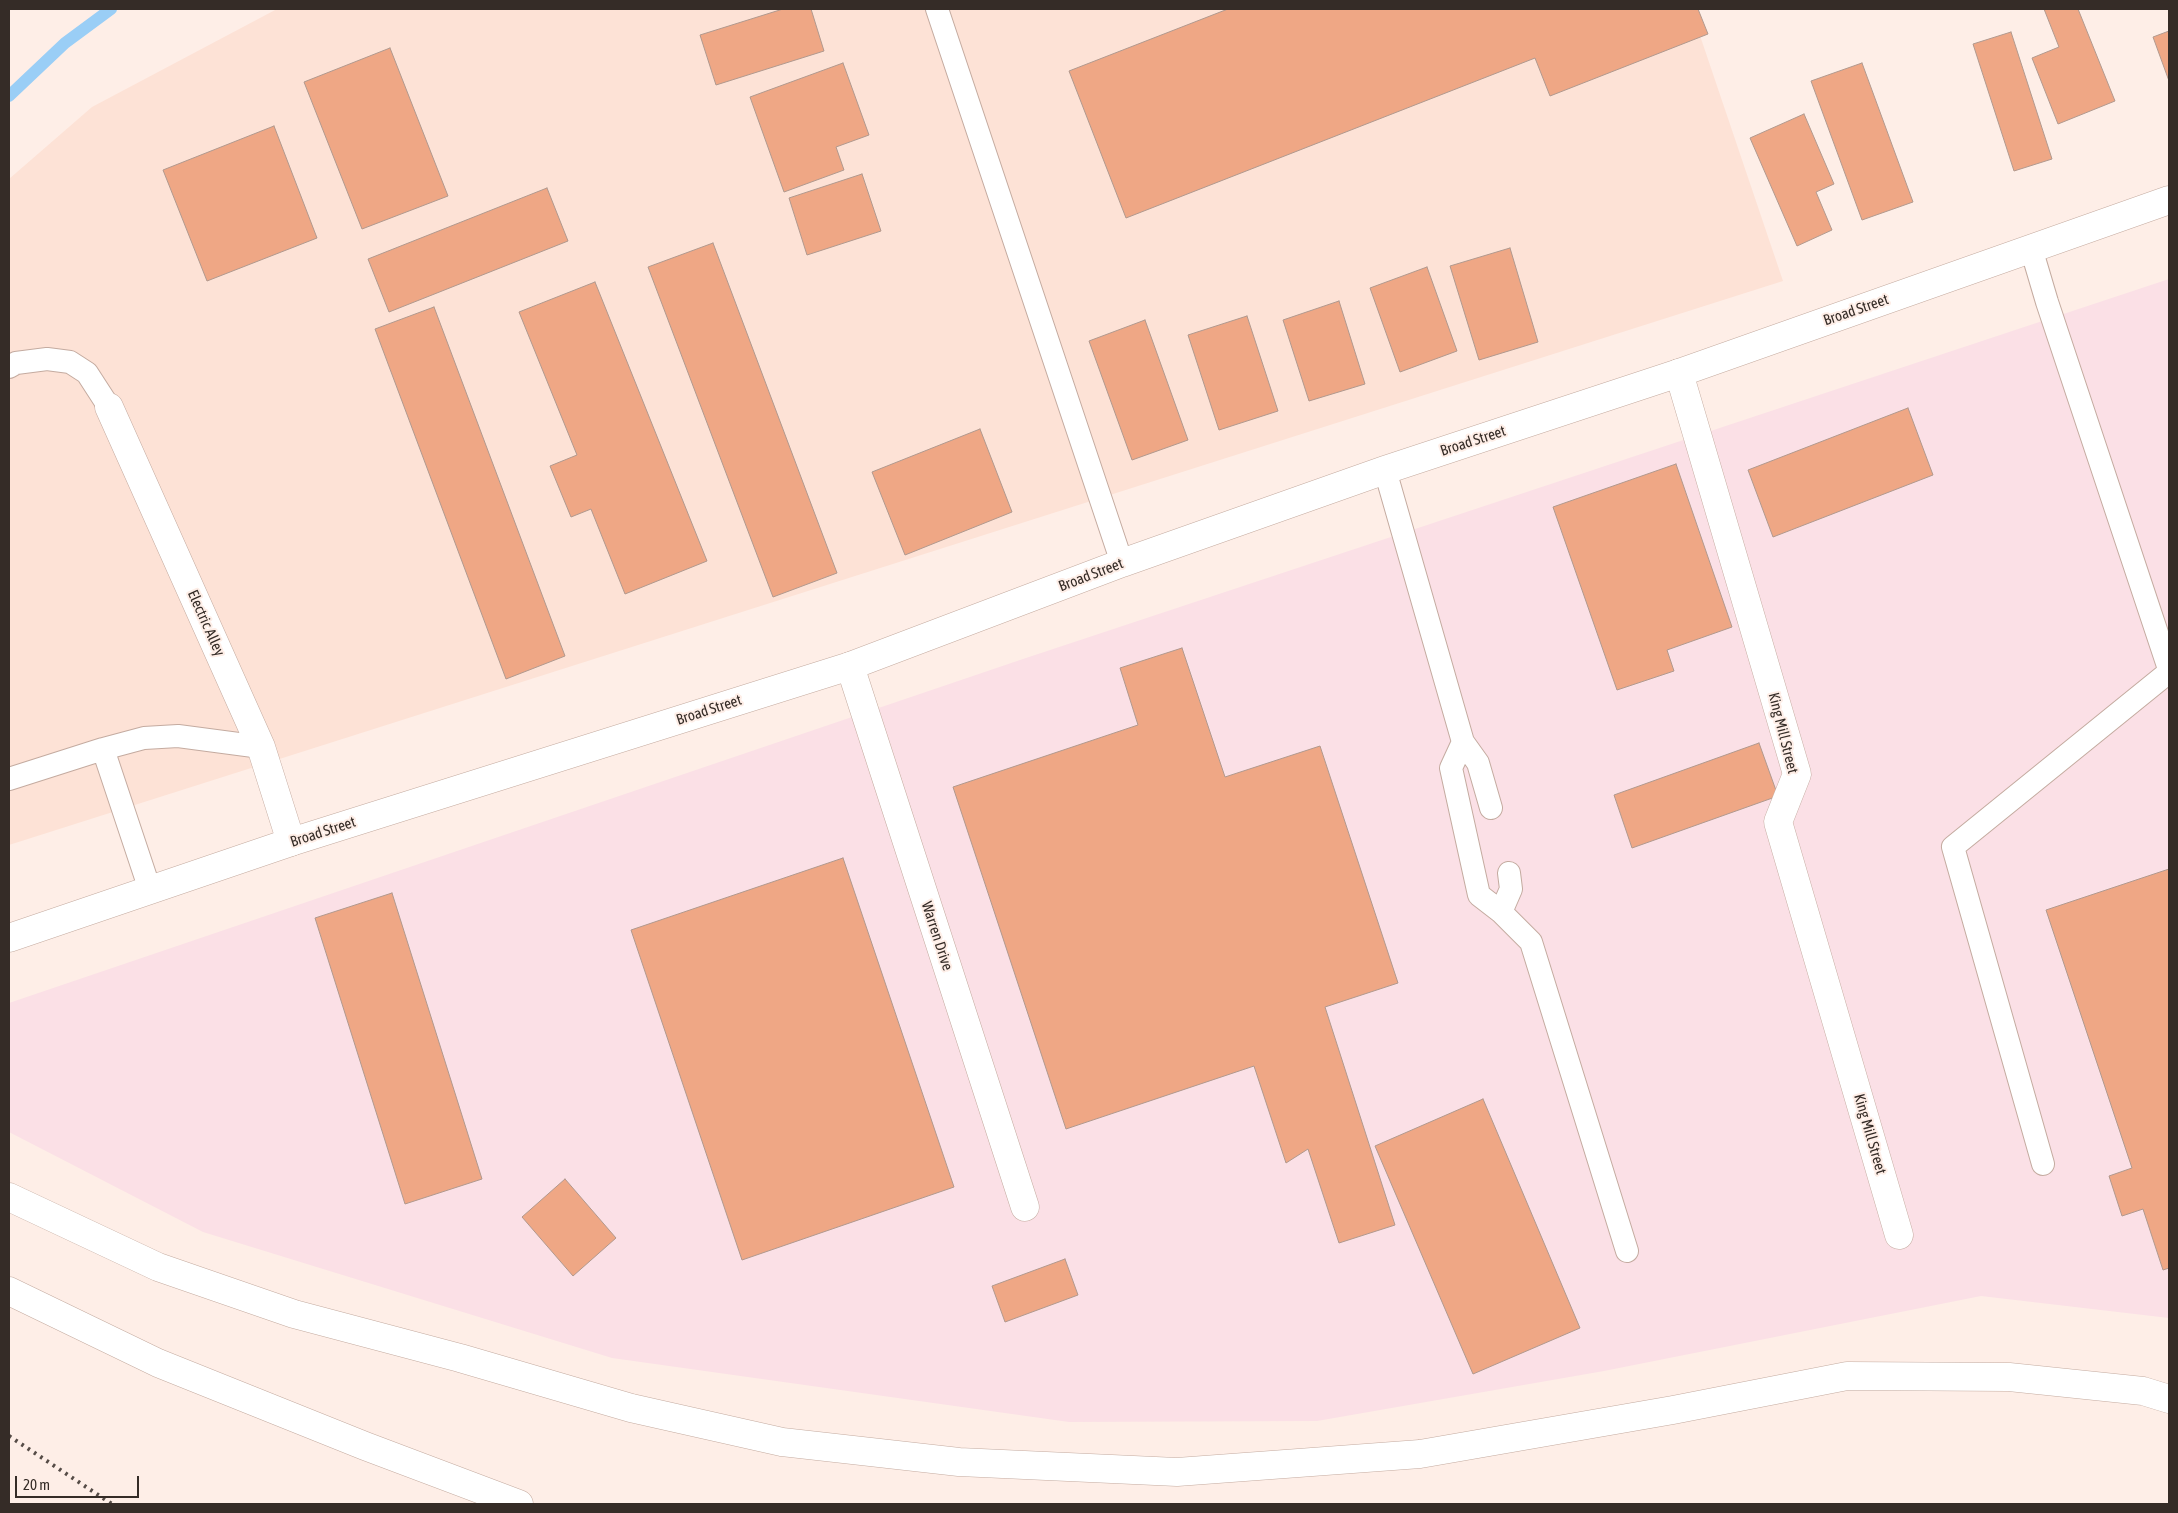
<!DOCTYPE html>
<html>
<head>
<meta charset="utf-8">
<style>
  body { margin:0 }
  #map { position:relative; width:2178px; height:1513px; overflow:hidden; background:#feeee7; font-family:"Asap Condensed",sans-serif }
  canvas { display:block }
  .frame { position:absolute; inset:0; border:10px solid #352c27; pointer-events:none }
  .scale { position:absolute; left:15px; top:1476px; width:124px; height:22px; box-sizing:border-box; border:2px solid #352c27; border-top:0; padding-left:6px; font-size:15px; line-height:18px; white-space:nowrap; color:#352c27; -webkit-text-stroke:4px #feeee7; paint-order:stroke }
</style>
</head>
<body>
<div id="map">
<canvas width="2178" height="1513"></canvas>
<div class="frame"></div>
<div class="scale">20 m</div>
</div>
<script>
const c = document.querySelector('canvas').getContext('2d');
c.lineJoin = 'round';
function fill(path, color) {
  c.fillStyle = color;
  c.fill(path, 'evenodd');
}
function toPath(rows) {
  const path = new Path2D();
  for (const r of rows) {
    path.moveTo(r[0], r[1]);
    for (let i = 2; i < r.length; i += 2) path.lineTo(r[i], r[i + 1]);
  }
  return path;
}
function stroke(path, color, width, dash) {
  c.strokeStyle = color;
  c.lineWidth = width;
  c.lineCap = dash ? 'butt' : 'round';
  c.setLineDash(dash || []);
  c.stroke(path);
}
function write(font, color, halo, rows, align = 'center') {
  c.font = font + ' "Asap Condensed",sans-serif';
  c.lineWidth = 4;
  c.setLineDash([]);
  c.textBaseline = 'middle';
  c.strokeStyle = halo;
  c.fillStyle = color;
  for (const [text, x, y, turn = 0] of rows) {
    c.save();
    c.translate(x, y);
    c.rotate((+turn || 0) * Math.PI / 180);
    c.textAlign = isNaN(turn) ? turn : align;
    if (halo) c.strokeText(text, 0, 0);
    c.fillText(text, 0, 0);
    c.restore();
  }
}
fill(toPath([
  [277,9,1691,9,1783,281,9,845,9,179,92,107]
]), '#fde2d6');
fill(toPath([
  [2169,279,2169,1318,1981,1296,1604,1371,1317,1421,1069,1422,612,1358,203,1232,9,1132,9,1003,1023,659]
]), '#fbe0e6');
stroke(toPath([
  [9,96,65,43,111,9]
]), '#9acef6', 12);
const building = toPath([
  [783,9,811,9,824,51,716,85,700,35,783,9],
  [1228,9,1698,9,1708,34,1550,96,1535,58,1126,218,1069,71,1228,9],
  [2044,9,2078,9,2115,101,2058,124,2032,58,2059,47,2044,9],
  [2169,31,2169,81,2153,37,2169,31],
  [2011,32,2052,159,2014,171,1973,44,2011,32],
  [390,48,448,196,362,229,304,82,390,48],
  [843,63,869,135,836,147,844,170,784,192,750,97,843,63],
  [1862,63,1913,202,1862,220,1811,81,1862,63],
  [1804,114,1834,184,1816,192,1832,230,1797,246,1750,138,1804,114],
  [274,126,317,238,207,281,163,170,274,126],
  [862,174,881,231,807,255,789,198,862,174],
  [547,188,568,241,389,312,368,259,547,188],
  [713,243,837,573,773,597,648,267,713,243],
  [1510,248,1538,342,1479,360,1450,266,1510,248],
  [1427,267,1457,351,1400,372,1370,288,1427,267],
  [595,282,707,561,625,594,591,509,571,517,550,466,577,455,519,312,595,282],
  [1339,301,1365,384,1309,401,1283,320,1339,301],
  [434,307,565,656,506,679,375,329,434,307],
  [1247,316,1278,411,1219,430,1188,335,1247,316],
  [1145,320,1188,440,1132,460,1089,341,1145,320],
  [1908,408,1933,475,1773,537,1748,470,1908,408],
  [980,429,1012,512,905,555,872,472,980,429],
  [1676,464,1732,627,1667,650,1674,671,1617,690,1553,507,1676,464],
  [1182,648,1225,777,1320,746,1398,983,1325,1007,1395,1225,1339,1243,1308,1149,1286,1163,1254,1066,1066,1129,953,787,1138,725,1120,668,1182,648],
  [1759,743,1778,796,1632,848,1614,795,1759,743],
  [843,858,954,1187,742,1260,631,930,843,858],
  [2169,869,2169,1268,2163,1270,2143,1209,2122,1216,2109,1176,2132,1168,2046,910,2169,869],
  [392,893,482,1179,405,1204,315,918,392,893],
  [1483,1099,1580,1328,1473,1374,1375,1146,1483,1099],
  [565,1179,616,1238,573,1276,522,1217,565,1179],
  [1065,1259,1078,1295,1005,1322,992,1286,1065,1259]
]);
fill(building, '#efa785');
stroke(building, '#b1998e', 1);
const lane = toPath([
  [937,9,1122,563],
  [2031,248,2047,302,2169,669],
  [9,367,16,363,47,359,70,362,87,373,109,407],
  [1385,470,1463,742],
  [103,749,144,738,178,736,261,747],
  [9,779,103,749,150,890],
  [1491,808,1478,763,1463,742,1451,768,1479,895,1501,912,1511,889,1509,873],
  [1501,912,1531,942,1627,1251],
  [2043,1164,1953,847,2169,672]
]);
const street = toPath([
  [1679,373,1797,774,1778,822,1899,1235],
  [109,407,261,747,291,842],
  [850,666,1025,1207]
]);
const secondary = toPath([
  [9,938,291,842,850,666,1122,563,1385,470,1679,373,2169,200]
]);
const primary = toPath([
  [9,1197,158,1267,294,1314,460,1358,631,1408,782,1442,959,1462,1177,1472,1420,1454,1673,1410,1847,1376,2009,1377,2143,1391,2169,1399],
  [9,1291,158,1363,365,1446,519,1504]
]);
stroke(lane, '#c4aba0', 24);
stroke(street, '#c4aba0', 29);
stroke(secondary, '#c4aba0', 29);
stroke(primary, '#c4aba0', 29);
stroke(lane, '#fff', 22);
stroke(street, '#fff', 28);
stroke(secondary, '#fff', 28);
stroke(primary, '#fff', 28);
stroke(toPath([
  [9,1436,112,1504]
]), '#554b46', 4, [2.5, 5]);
write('15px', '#352c27', '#feeee7', [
  ["Broad Street",1856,310,-19],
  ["Broad Street",1473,441,-18],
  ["Broad Street",1091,575,-21],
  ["Electric Alley",206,623,66],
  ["Broad Street",709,710,-18],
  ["King Mill Street",1783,733,76],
  ["Broad Street",323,832,-18],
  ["Warren Drive",937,936,72],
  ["King Mill Street",1870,1134,74]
]);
</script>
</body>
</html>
